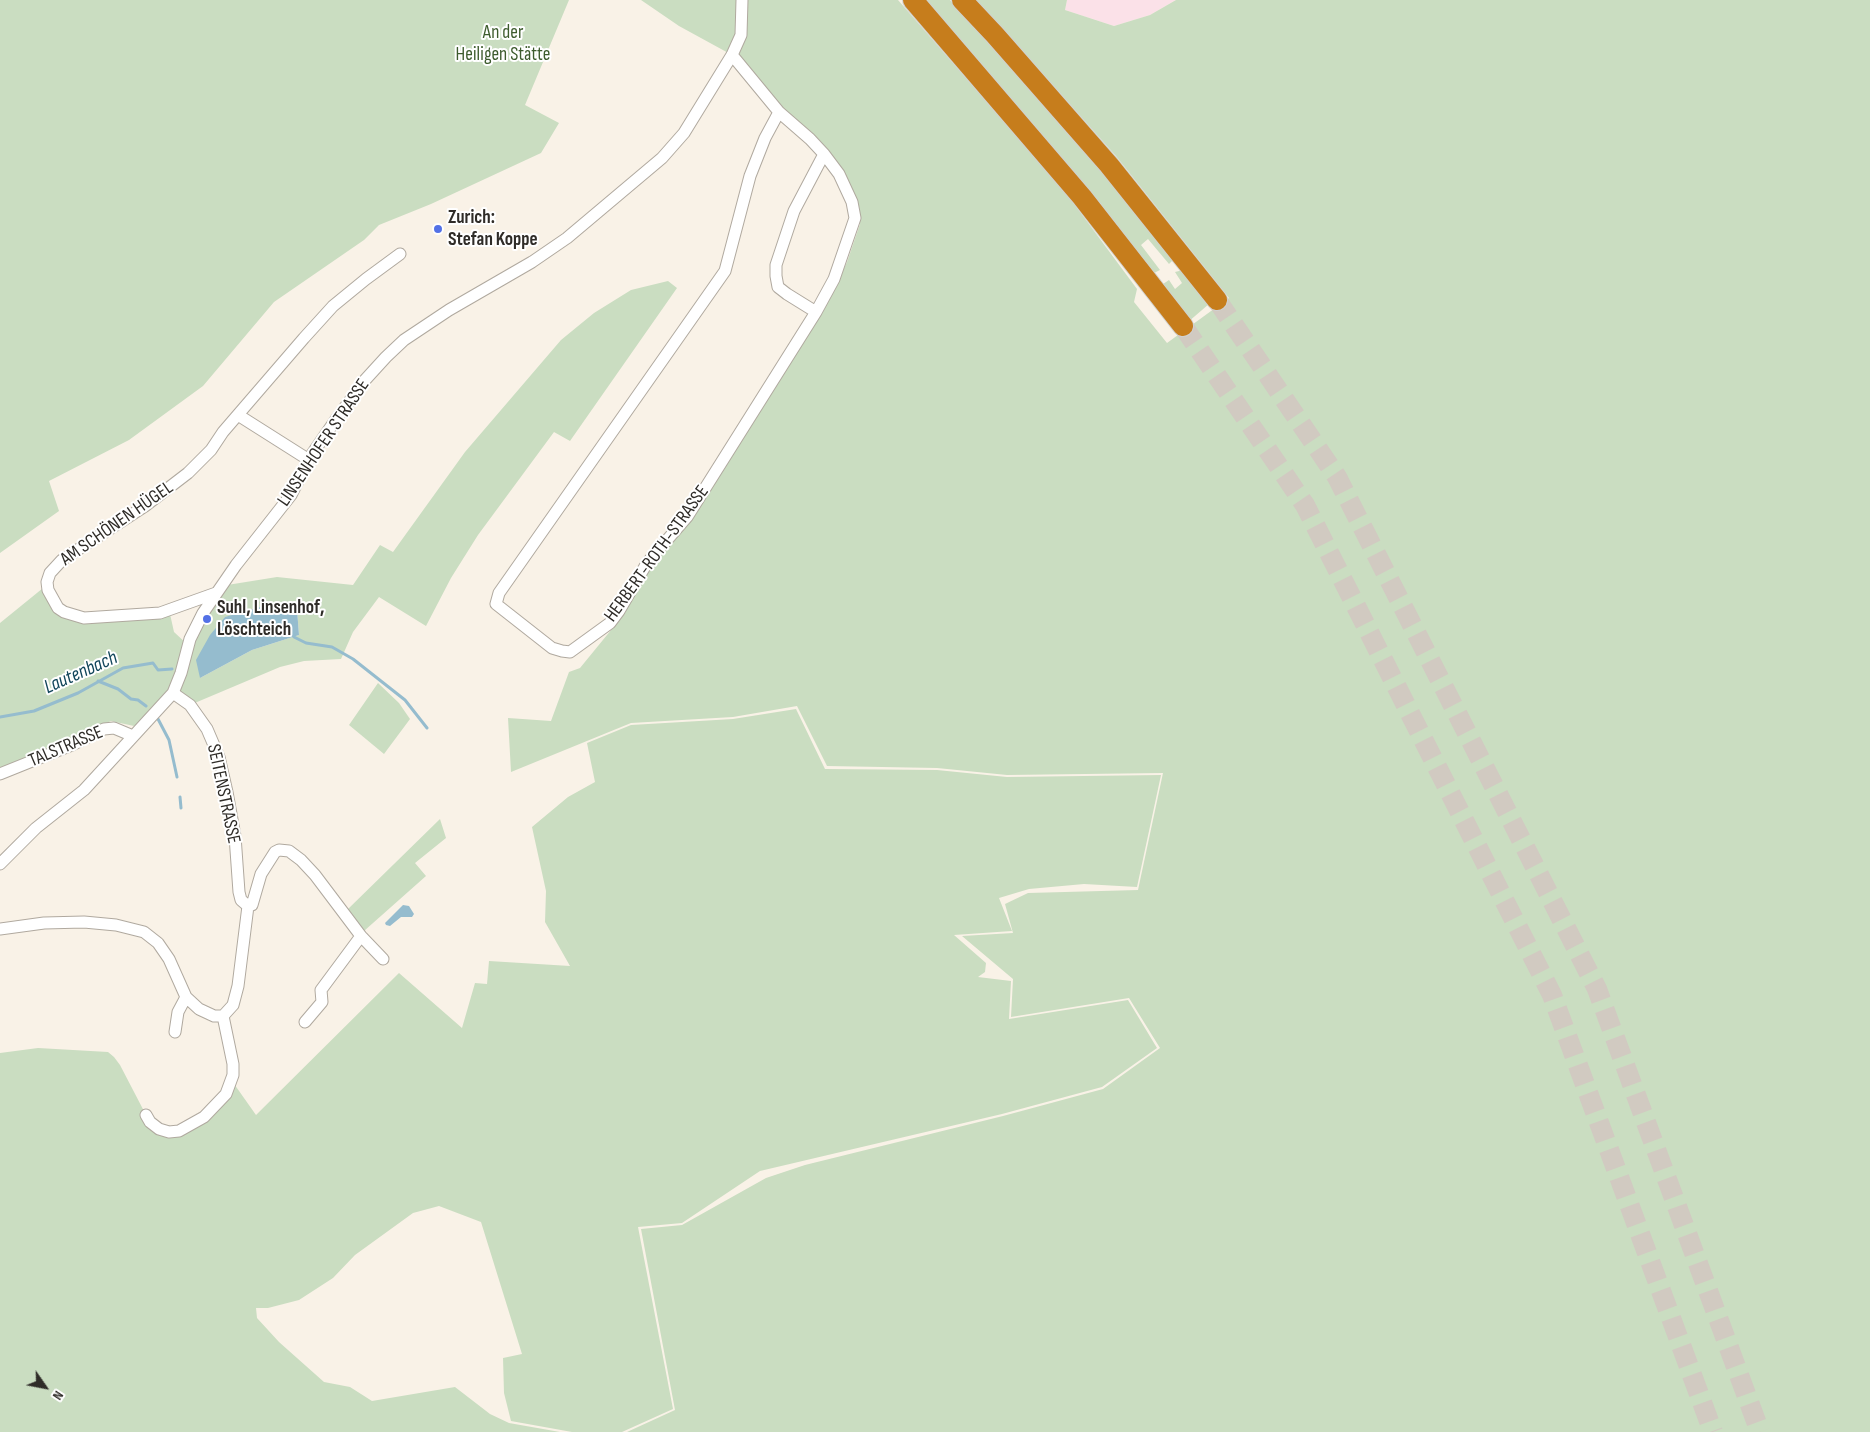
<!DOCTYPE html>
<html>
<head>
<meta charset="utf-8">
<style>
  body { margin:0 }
  #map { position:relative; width:1870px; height:1432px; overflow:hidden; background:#f9f2e7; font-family:"Sofia Sans Condensed",sans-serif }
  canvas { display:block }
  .north { position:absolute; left:20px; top:1362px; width:50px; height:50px; -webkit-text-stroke:4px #fff; paint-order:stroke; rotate:123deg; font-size:14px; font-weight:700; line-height:20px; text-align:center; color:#2f2c28 }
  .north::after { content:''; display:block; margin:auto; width:18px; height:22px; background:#2f2c28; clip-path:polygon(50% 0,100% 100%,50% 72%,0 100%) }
</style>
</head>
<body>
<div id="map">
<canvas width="1870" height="1432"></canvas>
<div class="north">N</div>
</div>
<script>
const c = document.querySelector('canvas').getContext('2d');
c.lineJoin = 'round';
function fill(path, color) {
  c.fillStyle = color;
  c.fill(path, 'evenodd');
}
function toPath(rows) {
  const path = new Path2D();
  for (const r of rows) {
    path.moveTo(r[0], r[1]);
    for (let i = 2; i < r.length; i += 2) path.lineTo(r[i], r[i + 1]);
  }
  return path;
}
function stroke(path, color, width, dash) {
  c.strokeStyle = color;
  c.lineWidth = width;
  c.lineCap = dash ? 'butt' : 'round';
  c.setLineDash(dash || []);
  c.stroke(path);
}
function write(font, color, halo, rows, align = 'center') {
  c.font = font + ' "Sofia Sans Condensed",sans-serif';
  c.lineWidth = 4;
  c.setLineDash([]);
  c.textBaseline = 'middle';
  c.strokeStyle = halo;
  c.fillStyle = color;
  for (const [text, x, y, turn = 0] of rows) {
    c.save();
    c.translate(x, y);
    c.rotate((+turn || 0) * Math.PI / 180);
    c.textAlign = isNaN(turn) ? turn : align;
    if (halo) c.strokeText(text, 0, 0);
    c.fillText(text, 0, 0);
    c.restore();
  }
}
fill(toPath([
  [1067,0,1176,0,1150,15,1114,26,1065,10]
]), '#fbe1e8');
fill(toPath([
  [0,0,569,0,525,105,559,123,541,153,431,204,379,225,364,240,274,302,203,386,129,440,49,481,59,511,0,553],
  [641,0,898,0,1066,193,1137,289,1134,302,1167,343,1229,298,1116,156,1001,27,975,0,1067,0,1065,10,1114,26,1150,15,1176,0,1870,0,1870,1432,627,1432,675,1410,641,1229,682,1225,766,1178,805,1165,1003,1116,1103,1089,1160,1048,1129,998,1011,1017,1013,979,962,936,1013,933,1005,904,1028,893,1138,890,1163,773,1007,775,937,768,827,766,797,706,733,717,631,723,511,772,508,718,551,721,569,672,580,668,625,613,636,590,822,313,847,262,860,224,859,206,845,174,732,55,679,26],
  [920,0,950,0,989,41,1057,116,1173,260,1169,264,1148,239,1141,245,1160,270,1152,274],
  [1183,270,1209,304,1188,322,1160,286,1169,280,1175,289,1182,283,1175,272],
  [668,281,677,288,570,441,554,432,478,535,451,578,426,626,379,597,353,632,341,659,304,661,280,667,190,705,173,693,149,717,134,726,111,721,0,768,0,623,48,584,60,606,75,613,170,614,174,632,188,645,221,586,277,577,353,585,380,545,393,552,465,452,561,340,594,313,631,290],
  [297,609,299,635,252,650,200,678,225,617],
  [378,683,399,703,410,719,384,754,349,725],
  [796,709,825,769,937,770,1007,777,1161,775,1137,887,1084,884,1029,889,999,898,1012,931,954,935,986,963,985,972,978,977,1011,981,1009,1019,1128,1000,1157,1048,1102,1087,1002,1114,760,1171,682,1223,638,1227,673,1409,622,1432,572,1432,511,1421,504,1393,503,1358,522,1354,481,1222,439,1206,413,1213,355,1255,333,1278,299,1300,268,1308,256,1308,257,1318,279,1342,324,1382,350,1387,372,1401,455,1387,490,1414,509,1423,560,1432,0,1432,0,1053,38,1048,108,1052,114,1057,120,1065,146,1115,159,1129,189,1127,232,1081,256,1115,399,973,462,1028,475,983,487,984,489,961,570,966,545,922,546,891,532,827,568,797,595,782,587,743,631,725,733,719],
  [440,819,446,838,415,863,426,876,364,931,347,910]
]), '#caddc1');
fill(toPath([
  [274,603,297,609,299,635,252,650,200,678,196,660,210,635,225,617],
  [403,905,409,906,414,914,412,917,401,917,390,926,386,925,385,923]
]), '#95bcce');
stroke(toPath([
  [294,637,306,643,332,647,353,659,405,700,427,728],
  [98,681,118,689,131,699,138,700,146,706],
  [0,717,34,711,78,693,123,668,153,663,158,670,172,669],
  [158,719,169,740,177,777],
  [180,797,181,808]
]), '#95bcce', 3);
stroke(toPath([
  [1217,300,1337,477,1597,989,1760,1432],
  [1183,326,1305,505,1552,995,1713,1432]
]), '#d1cac1', 20, [20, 10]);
const minor = toPath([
  [732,55,779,112,810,139,824,154,839,174,852,202,855,218,834,279,816,312,687,517,647,563,619,611,610,623,570,652,562,651,552,648,496,604,499,593,725,271,750,176,765,138,779,112],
  [816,312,787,294,778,287,776,276,776,265,794,211,824,154],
  [238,415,309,460],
  [216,593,160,613,84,618,64,612,58,608,48,590,47,582,50,573,62,560,145,506,188,473,211,450,223,432,304,338,333,306,366,279,400,254],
  [0,774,72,745,104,729,114,728,133,736],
  [0,864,36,828,84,790,173,693,181,673,190,639,203,613,236,565,291,495,310,457,337,418,365,380,386,357,404,340,449,310,532,262,567,238,662,158,684,133,732,55,741,35,742,0],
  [248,906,252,905,261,874,275,852,279,850,289,851,301,860,315,875,361,936,383,959],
  [0,929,44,923,84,922,116,925,144,932,158,943,169,959,186,997,199,1009,214,1016,223,1016,233,1005,238,986,248,906,241,900,239,892,235,836,227,792,219,757,207,729,190,705,173,693],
  [305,1022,322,1002,321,990,361,936],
  [175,1032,178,1012,186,997],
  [146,1115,150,1122,159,1129,169,1132,179,1131,204,1117,226,1094,233,1075,233,1064,223,1016]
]);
const motorway = toPath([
  [913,0,1082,197,1183,326],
  [962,0,995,35,1109,165,1217,300]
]);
stroke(minor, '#b0a99f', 13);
stroke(motorway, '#d1d1d0', 22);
stroke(minor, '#fff', 11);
stroke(motorway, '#c67d1c', 20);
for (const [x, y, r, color] of [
  [438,229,5,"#5371e6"],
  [207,619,5,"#5371e6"]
]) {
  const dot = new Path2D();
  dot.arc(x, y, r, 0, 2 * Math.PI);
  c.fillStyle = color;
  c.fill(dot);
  stroke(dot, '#fff', 2);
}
write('19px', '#3d5b2d', '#fff', [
  ["An der",503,33],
  ["Heiligen Stätte",503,55]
]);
write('bold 19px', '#2f2c28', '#fff', [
  ["Zurich:",448,218],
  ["Stefan Koppe",448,240],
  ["Suhl, Linsenhof,",217,608],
  ["Löschteich",217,630]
], 'left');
write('19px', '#2f2c28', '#fff', [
  ["LINSENHOFER STRASSE",324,443,-56],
  ["AM SCHÖNEN HÜGEL",117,524,-35],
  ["HERBERT-ROTH-STRASSE",657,554,-54],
  ["TALSTRASSE",66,747,-23],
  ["SEITENSTRASSE",223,794,78]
]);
write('italic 20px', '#12465b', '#fff', [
  ["Lautenbach",81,673,-24]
]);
</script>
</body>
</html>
